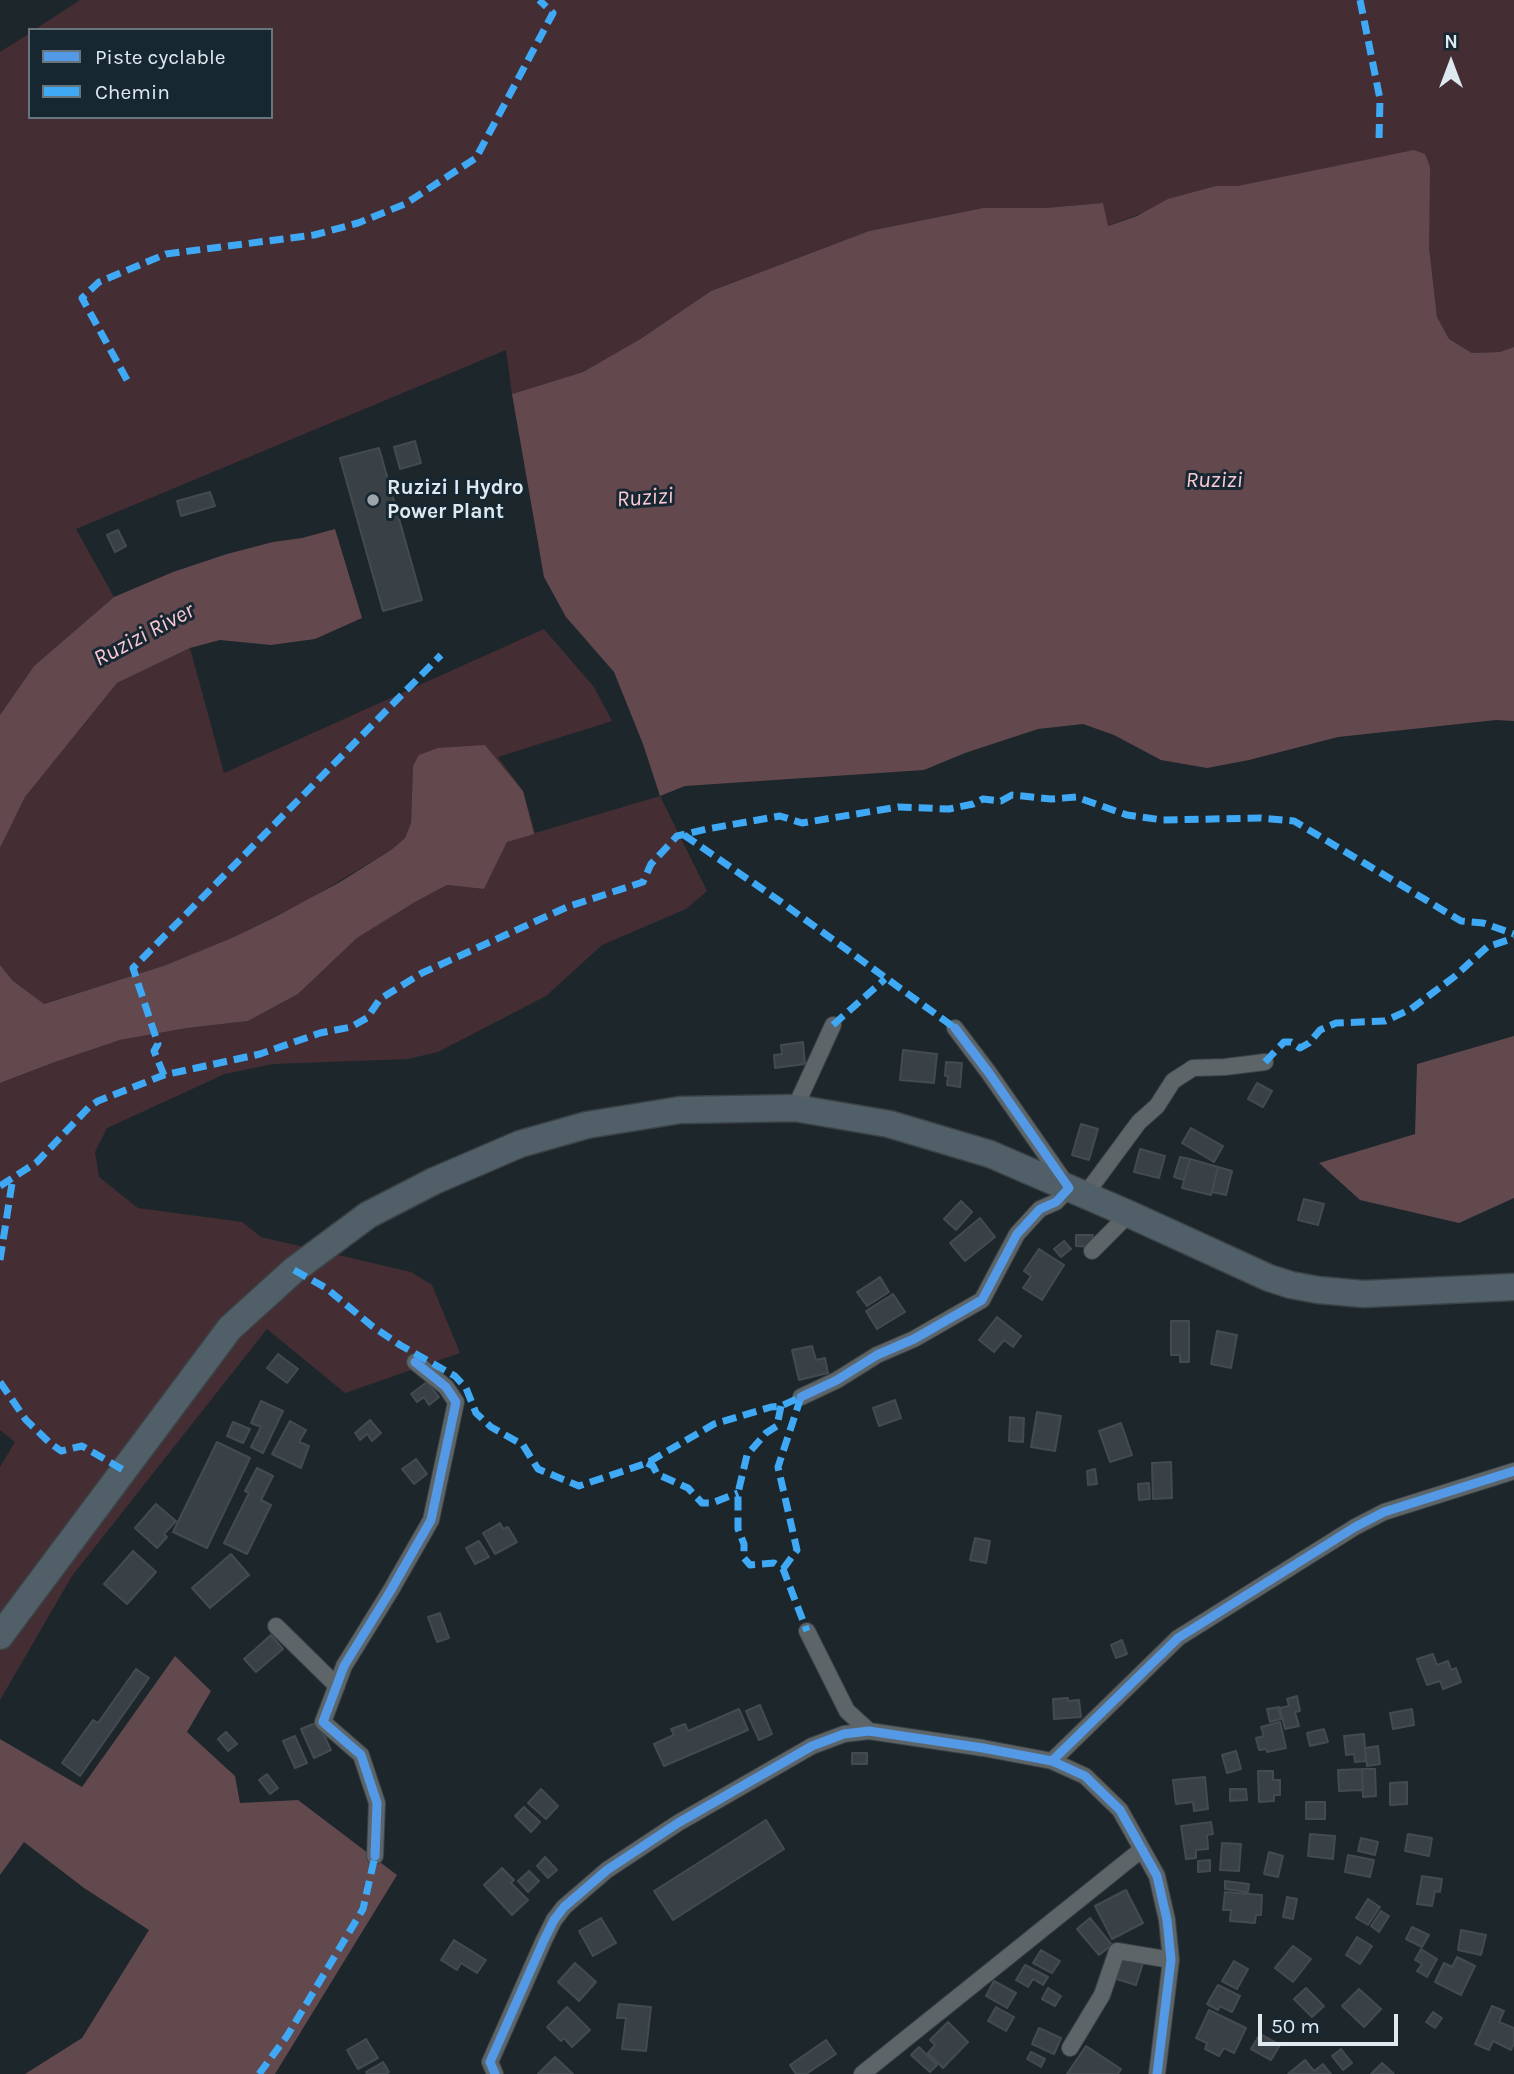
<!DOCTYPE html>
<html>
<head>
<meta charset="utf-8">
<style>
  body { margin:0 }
  #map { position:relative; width:1514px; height:2074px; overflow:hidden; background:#1d262b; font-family:Karla,sans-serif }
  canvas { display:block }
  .legend { position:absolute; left:28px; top:28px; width:245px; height:91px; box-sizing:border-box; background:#172731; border:2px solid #67757d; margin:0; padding:9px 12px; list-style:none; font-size:21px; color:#dfe9f0 }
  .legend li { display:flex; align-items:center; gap:14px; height:35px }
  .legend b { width:35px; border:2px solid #67757d }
  .north { position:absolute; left:1416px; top:28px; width:70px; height:70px; -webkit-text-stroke:5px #172731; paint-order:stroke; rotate:0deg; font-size:19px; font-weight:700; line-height:28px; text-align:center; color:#dfe9f0 }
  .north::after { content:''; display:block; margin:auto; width:24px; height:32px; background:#dfe9f0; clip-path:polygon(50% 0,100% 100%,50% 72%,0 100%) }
  .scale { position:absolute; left:1258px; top:2014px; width:140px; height:32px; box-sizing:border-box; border:4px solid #dfe9f0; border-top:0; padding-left:9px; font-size:21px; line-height:24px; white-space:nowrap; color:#dfe9f0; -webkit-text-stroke:5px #172731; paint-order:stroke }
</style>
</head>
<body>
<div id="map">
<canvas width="1514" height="2074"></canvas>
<ul class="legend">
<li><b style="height:9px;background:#5399e6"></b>Piste cyclable</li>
<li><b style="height:9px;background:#3fa9f5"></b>Chemin</li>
</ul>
<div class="north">N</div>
<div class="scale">50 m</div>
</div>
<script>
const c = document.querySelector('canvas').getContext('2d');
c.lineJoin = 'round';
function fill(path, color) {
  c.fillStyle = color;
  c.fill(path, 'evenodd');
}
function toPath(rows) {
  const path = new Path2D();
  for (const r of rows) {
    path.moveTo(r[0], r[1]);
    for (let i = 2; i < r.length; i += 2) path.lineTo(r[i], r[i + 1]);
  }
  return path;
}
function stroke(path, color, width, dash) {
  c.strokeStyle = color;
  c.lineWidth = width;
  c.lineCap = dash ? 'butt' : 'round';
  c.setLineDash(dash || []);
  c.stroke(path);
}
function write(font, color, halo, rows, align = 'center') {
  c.font = font + ' Karla,sans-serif';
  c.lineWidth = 6;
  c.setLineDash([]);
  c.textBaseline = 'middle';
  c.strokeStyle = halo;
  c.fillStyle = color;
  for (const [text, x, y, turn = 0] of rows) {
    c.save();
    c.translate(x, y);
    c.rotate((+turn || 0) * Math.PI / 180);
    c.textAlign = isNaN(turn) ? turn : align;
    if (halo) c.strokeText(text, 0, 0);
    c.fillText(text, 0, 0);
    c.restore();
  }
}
fill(toPath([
  [80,0,1514,0,1514,347,1500,352,1472,353,1449,339,1437,317,1429,247,1238,186,1216,186,1107,226,1103,203,1045,208,983,208,869,231,711,291,642,338,583,372,512,394,506,350,76,529,114,597,34,666,0,715,0,52,30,33,30,117,271,117,271,30,34,30],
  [544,629,594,687,612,721,498,757,523,791,535,833,660,796,707,891,686,909,602,945,546,996,438,1052,408,1059,273,1064,225,1074,107,1128,95,1152,99,1177,138,1208,242,1222,261,1237,411,1272,432,1285,460,1353,345,1393,267,1329,72,1576,0,1700,0,1467,15,1442,0,1430,0,1083,55,1062,120,1040,187,1028,248,1021,298,994,357,938,415,902,447,885,484,889,507,842,523,791,485,745,413,766,411,823,405,838,391,850,306,901,234,937,166,965,43,1004,13,981,0,965,0,848,25,797,117,683,190,648,224,773]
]), '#442e34');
fill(toPath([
  [1514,1036,1514,1198,1459,1223,1360,1200,1319,1163,1415,1134,1417,1064],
  [175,1656,211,1691,187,1732,235,1776,240,1803,298,1800,397,1875,275,2074,25,2074,82,2038,149,1930,84,1888,24,1842,0,1875,0,1739,82,1787]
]), '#61494e');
fill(toPath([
  [1414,150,1425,154,1430,167,1429,247,1437,317,1449,339,1472,353,1500,352,1514,347,1514,721,1496,720,1338,737,1249,760,1207,768,1161,760,1114,735,1083,724,1038,729,965,753,924,770,685,786,660,796,643,744,614,672,566,617,544,577,512,394,583,372,642,338,711,291,869,231,983,208,1045,208,1103,203,1108,226,1137,216,1168,199,1216,186,1238,186],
  [335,529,362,618,315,639,271,645,220,640,190,648,117,683,25,797,0,848,0,715,34,666,114,597,173,572,227,554,273,542,302,538],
  [485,745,523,791,534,834,507,842,484,889,447,885,415,902,357,938,298,994,248,1021,187,1028,120,1040,55,1062,0,1083,0,965,13,981,44,1004,166,965,234,937,277,916,340,882,391,850,405,838,411,823,413,766,419,755,438,748]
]), '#63494e');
const building = toPath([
  [415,441,421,463,400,469,394,447,415,441],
  [379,448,422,600,383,611,340,458,379,448],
  [210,492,215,506,181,516,177,501,210,492],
  [118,530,126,546,115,552,107,535,118,530],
  [803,1042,805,1064,775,1068,774,1055,782,1054,781,1045,803,1042],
  [903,1050,937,1054,934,1083,900,1080,903,1050],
  [946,1062,962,1063,960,1087,947,1085,948,1076,945,1076,946,1062],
  [1257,1083,1272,1091,1263,1107,1248,1099,1257,1083],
  [1081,1124,1098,1129,1089,1160,1072,1155,1081,1124],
  [1191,1128,1223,1146,1214,1162,1182,1143,1191,1128],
  [1140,1149,1165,1156,1159,1178,1134,1172,1140,1149],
  [1180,1157,1190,1159,1184,1180,1174,1177,1180,1157],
  [1190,1159,1218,1167,1211,1195,1182,1188,1190,1159],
  [1218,1167,1232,1171,1226,1195,1212,1192,1218,1167],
  [1304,1199,1324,1204,1318,1225,1298,1220,1304,1199],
  [961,1201,972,1212,956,1230,944,1219,961,1201],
  [980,1218,995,1237,965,1261,950,1243,980,1218],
  [1076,1235,1093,1235,1092,1247,1076,1246,1076,1235],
  [1064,1241,1071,1249,1061,1257,1054,1249,1064,1241],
  [1039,1249,1064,1265,1042,1300,1023,1288,1031,1276,1024,1271,1039,1249],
  [880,1277,889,1292,867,1306,857,1292,880,1277],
  [893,1294,905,1312,877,1329,866,1311,893,1294],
  [997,1317,1021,1336,1013,1347,1004,1340,994,1352,979,1340,997,1317],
  [1171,1321,1189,1321,1189,1362,1180,1362,1180,1355,1171,1355,1171,1321],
  [1217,1331,1237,1335,1231,1368,1211,1364,1217,1331],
  [812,1346,816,1360,825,1358,828,1373,799,1380,792,1350,812,1346],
  [278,1354,298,1369,287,1383,267,1368,278,1354],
  [427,1382,439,1397,429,1405,424,1397,417,1402,411,1394,427,1382],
  [895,1400,901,1418,879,1426,873,1408,895,1400],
  [261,1401,283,1411,263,1453,251,1447,261,1427,251,1423,261,1401],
  [1037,1412,1061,1416,1055,1451,1031,1447,1037,1412],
  [1010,1417,1024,1418,1023,1442,1009,1441,1010,1417],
  [370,1420,381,1433,372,1441,367,1434,360,1440,355,1433,370,1420],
  [290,1421,306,1430,299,1442,309,1446,301,1468,272,1454,290,1421],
  [233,1422,250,1429,243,1443,227,1436,233,1422],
  [1121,1423,1132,1455,1110,1462,1099,1431,1121,1423],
  [217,1442,250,1458,207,1548,173,1532,217,1442],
  [416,1459,427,1474,414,1484,402,1469,416,1459],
  [1171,1462,1172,1498,1153,1499,1152,1463,1171,1462],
  [257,1468,273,1476,261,1500,271,1505,247,1554,224,1543,249,1493,245,1491,257,1468],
  [1095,1469,1097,1484,1088,1485,1087,1471,1095,1469],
  [1149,1483,1150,1499,1139,1500,1138,1484,1149,1483],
  [156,1504,176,1521,164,1534,167,1537,157,1548,135,1528,156,1504],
  [500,1523,503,1529,508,1527,517,1542,495,1554,483,1533,500,1523],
  [975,1538,990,1541,986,1563,970,1560,975,1538],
  [479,1541,489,1557,475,1564,466,1548,479,1541],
  [133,1551,156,1572,127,1604,104,1584,133,1551],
  [231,1554,249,1575,210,1608,192,1588,231,1554],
  [440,1613,449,1638,437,1642,428,1617,440,1613],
  [271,1635,283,1649,256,1672,244,1659,271,1635],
  [1122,1640,1127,1654,1116,1658,1111,1645,1122,1640],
  [1433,1654,1437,1665,1448,1661,1451,1670,1456,1668,1461,1682,1443,1689,1440,1681,1427,1685,1417,1659,1433,1654],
  [136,1669,149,1678,80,1776,62,1763,93,1720,98,1723,136,1669],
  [1297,1696,1300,1711,1295,1712,1299,1726,1285,1729,1280,1708,1289,1706,1287,1699,1297,1696],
  [1068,1698,1068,1701,1079,1700,1081,1717,1054,1719,1053,1699,1068,1698],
  [760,1705,772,1734,759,1740,746,1711,760,1705],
  [1279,1707,1281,1719,1270,1722,1267,1709,1279,1707],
  [739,1709,748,1730,664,1766,654,1744,674,1735,671,1729,685,1724,688,1731,739,1709],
  [1412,1709,1414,1725,1393,1729,1390,1713,1412,1709],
  [318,1722,331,1750,314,1758,301,1729,318,1722],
  [1280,1722,1286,1748,1267,1752,1266,1749,1259,1750,1256,1738,1264,1736,1261,1727,1280,1722],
  [1324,1729,1328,1742,1310,1746,1307,1733,1324,1729],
  [226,1732,237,1744,228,1751,218,1739,226,1732],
  [1364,1734,1366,1761,1355,1762,1354,1754,1346,1755,1344,1736,1364,1734],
  [295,1736,307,1763,295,1768,283,1741,295,1736],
  [1378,1746,1380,1764,1367,1766,1365,1748,1378,1746],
  [1236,1751,1241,1769,1227,1773,1222,1755,1236,1751],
  [852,1753,867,1753,867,1764,852,1764,852,1753],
  [1362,1769,1375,1769,1376,1796,1363,1797,1362,1769],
  [1362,1769,1363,1790,1339,1791,1338,1770,1362,1769],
  [1258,1771,1273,1771,1273,1780,1280,1780,1280,1795,1274,1795,1274,1801,1259,1802,1258,1771],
  [267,1774,278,1788,270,1794,259,1780,267,1774],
  [1205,1777,1208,1809,1194,1811,1193,1802,1176,1804,1173,1780,1205,1777],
  [1407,1782,1407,1804,1390,1805,1390,1783,1407,1782],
  [541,1789,558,1806,546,1819,528,1803,541,1789],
  [1230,1789,1246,1789,1247,1800,1230,1801,1230,1789],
  [1306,1802,1325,1802,1325,1819,1306,1819,1306,1802],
  [524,1807,540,1822,531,1832,515,1816,524,1807],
  [766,1820,784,1849,673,1920,654,1891,766,1820],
  [1211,1822,1213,1834,1207,1835,1208,1849,1196,1850,1196,1858,1186,1859,1181,1826,1211,1822],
  [1310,1834,1335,1836,1333,1859,1308,1856,1310,1834],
  [1408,1834,1432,1838,1429,1856,1405,1851,1408,1834],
  [1361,1838,1378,1842,1375,1855,1358,1851,1361,1838],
  [1222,1843,1241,1844,1239,1871,1220,1870,1222,1843],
  [1269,1852,1283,1856,1278,1877,1264,1874,1269,1852],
  [1348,1855,1374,1860,1370,1877,1345,1872,1348,1855],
  [545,1857,557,1870,548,1878,537,1866,545,1857],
  [1210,1860,1210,1871,1198,1872,1198,1861,1210,1860],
  [502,1868,514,1880,511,1883,528,1900,512,1915,484,1885,502,1868],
  [529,1871,539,1881,528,1892,518,1881,529,1871],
  [1422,1876,1442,1879,1440,1892,1435,1891,1432,1906,1417,1904,1422,1876],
  [1225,1881,1249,1884,1248,1892,1225,1889,1225,1881],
  [1126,1890,1143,1923,1112,1939,1095,1906,1126,1890],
  [1225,1892,1262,1895,1261,1915,1256,1915,1255,1923,1230,1921,1231,1910,1223,1910,1225,1892],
  [1287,1897,1297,1899,1293,1919,1283,1917,1287,1897],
  [1368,1899,1380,1907,1368,1925,1356,1918,1368,1899],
  [1381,1911,1389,1916,1379,1932,1371,1926,1381,1911],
  [601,1918,616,1943,593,1956,579,1931,601,1918],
  [1090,1918,1112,1945,1099,1955,1077,1929,1090,1918],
  [1412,1927,1429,1935,1422,1947,1406,1939,1412,1927],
  [1461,1930,1486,1935,1481,1955,1458,1950,1461,1930],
  [1357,1937,1372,1946,1360,1964,1346,1955,1357,1937],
  [454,1940,486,1960,477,1973,461,1963,457,1970,441,1960,454,1940],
  [1293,1946,1311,1959,1293,1982,1275,1968,1293,1946],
  [1421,1949,1437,1959,1427,1977,1417,1971,1422,1964,1415,1960,1421,1949],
  [1041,1950,1060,1961,1052,1973,1033,1963,1041,1950],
  [1121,1955,1143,1963,1136,1985,1113,1978,1121,1955],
  [1457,1957,1475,1966,1461,1995,1435,1982,1444,1963,1452,1967,1457,1957],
  [1234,1961,1248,1969,1237,1989,1222,1981,1234,1961],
  [575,1963,596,1982,579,2001,558,1982,575,1963],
  [1025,1965,1048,1977,1043,1985,1033,1979,1028,1987,1016,1980,1025,1965],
  [994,1981,1016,1993,1007,2008,986,1996,994,1981],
  [1218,1985,1240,1996,1232,2012,1220,2006,1218,2010,1207,2004,1218,1985],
  [1048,1988,1061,1996,1055,2006,1042,1999,1048,1988],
  [1306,1988,1324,2006,1312,2017,1294,1999,1306,1988],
  [1359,1989,1381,2009,1364,2027,1342,2006,1359,1989],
  [619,2004,651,2007,646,2051,622,2049,626,2018,617,2018,619,2004],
  [1492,2006,1504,2011,1499,2022,1514,2028,1514,2043,1511,2050,1493,2041,1489,2050,1475,2044,1492,2006],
  [567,2007,590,2030,572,2047,564,2038,561,2041,547,2027,567,2007],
  [996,2007,1014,2017,1006,2031,988,2021,996,2007],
  [1209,2010,1246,2028,1234,2053,1224,2048,1219,2056,1205,2049,1207,2043,1196,2038,1209,2010],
  [1433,2012,1442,2018,1435,2028,1426,2022,1433,2012],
  [948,2022,968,2042,943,2068,928,2053,935,2045,930,2040,948,2022],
  [1039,2028,1061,2038,1054,2054,1032,2044,1039,2028],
  [1260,2034,1280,2045,1271,2060,1251,2049,1260,2034],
  [366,2039,378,2058,358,2069,347,2050,366,2039],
  [826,2040,836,2054,806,2074,796,2074,790,2065,826,2040],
  [1086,2046,1121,2069,1118,2074,1067,2074,1086,2046],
  [919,2047,937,2065,930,2072,911,2055,919,2047],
  [1341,2049,1352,2063,1343,2070,1332,2056,1341,2049],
  [1031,2052,1045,2059,1041,2067,1027,2059,1031,2052],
  [555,2057,573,2074,538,2074,555,2057],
  [1305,2060,1314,2071,1323,2064,1331,2074,1288,2074,1305,2060],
  [383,2062,389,2072,386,2074,367,2074,366,2072,383,2062],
  [1382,2063,1394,2074,1371,2074,1382,2063]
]);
fill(building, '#3a4146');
stroke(building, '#444b50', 2);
const minor = toPath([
  [795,1108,833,1025],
  [1085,1195,1139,1122,1157,1106,1173,1081,1193,1068,1225,1067,1265,1062],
  [1092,1251,1129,1214],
  [801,1397,837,1380,877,1355,914,1339,982,1300,1017,1234,1040,1209,1056,1202,1069,1188,989,1073,955,1028],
  [276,1626,337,1686],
  [807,1631,847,1711,869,1731],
  [1052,1761,1178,1638,1355,1527,1384,1512,1514,1471],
  [375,1856,377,1803,361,1755,323,1722,344,1666,391,1590,431,1520,456,1402,446,1387,415,1362],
  [1070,2048,1102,1995,1117,1951,1171,1960],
  [495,2074,490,2062,544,1940,554,1920,564,1907,607,1870,678,1823,812,1746,844,1734,869,1731,983,1748,1052,1761,1085,1776,1120,1810,1157,1876,1167,1920,1171,1960,1157,2074],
  [862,2074,1141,1850]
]);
const trunk = toPath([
  [0,1636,230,1328,294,1270,368,1215,434,1181,520,1144,587,1125,680,1110,795,1108,889,1124,990,1154,1129,1214,1269,1278,1291,1285,1318,1290,1364,1294,1514,1287]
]);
stroke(minor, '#3c4347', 18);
stroke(trunk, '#3c4347', 29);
stroke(minor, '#5e6569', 16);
stroke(trunk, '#516068', 26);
stroke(toPath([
  [1360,0,1380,99,1379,140],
  [127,380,82,298,99,282,166,254,314,235,358,223,405,204,476,158,553,13,539,0],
  [684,835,781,902,955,1028],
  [833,1025,885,979],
  [1265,1062,1284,1042,1291,1042,1300,1048,1309,1043,1320,1030,1336,1023,1385,1021,1411,1009,1454,977,1487,947,1514,938],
  [164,1075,154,1051,158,1044,133,968,441,655],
  [0,1186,37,1162,90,1106,98,1101,164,1075,260,1054,320,1033,351,1027,367,1018,380,999,422,973,567,907,643,882,651,864,677,836,707,829,780,816,802,823,898,807,949,809,973,804,983,799,1001,801,1012,795,1051,799,1076,797,1127,815,1163,820,1261,818,1294,821,1461,921,1483,923,1514,934],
  [0,1260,13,1177],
  [294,1270,326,1288,372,1326,400,1345,455,1376,466,1388,476,1413,491,1427,523,1445,538,1469,579,1486,647,1463,714,1424,771,1407,781,1406,801,1397],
  [0,1382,26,1420,50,1443,61,1451,82,1446,125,1471],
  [781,1406,777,1426,766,1433,747,1455,738,1493,738,1529,744,1544,744,1558,750,1565,774,1563,783,1569,807,1631],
  [647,1463,653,1466,657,1474,688,1488,702,1503,712,1503,738,1493],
  [783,1569,797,1550,778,1467,801,1397],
  [259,2074,287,2036,363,1909,375,1856]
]), '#3fa9f5', 7, [14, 7]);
stroke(toPath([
  [801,1397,837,1380,877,1355,914,1339,982,1300,1017,1234,1040,1209,1056,1202,1069,1188,989,1073,955,1028],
  [1052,1761,1178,1638,1355,1527,1384,1512,1514,1471],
  [375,1856,377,1803,361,1755,323,1722,344,1666,391,1590,431,1520,456,1402,446,1387,415,1362],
  [495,2074,490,2062,544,1940,554,1920,564,1907,607,1870,678,1823,812,1746,844,1734,869,1731,983,1748,1052,1761,1085,1776,1120,1810,1157,1876,1167,1920,1171,1960,1157,2074]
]), '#5399e6', 9);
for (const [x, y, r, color] of [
  [373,500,7,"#9ba5ab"]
]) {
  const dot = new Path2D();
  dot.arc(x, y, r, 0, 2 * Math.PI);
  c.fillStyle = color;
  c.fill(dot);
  stroke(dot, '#172731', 2.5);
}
write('bold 21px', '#dfe9f0', '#172731', [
  ["Ruzizi I Hydro",387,488],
  ["Power Plant",387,512]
], 'left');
write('italic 23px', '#fbc9d3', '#172731', [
  ["Ruzizi",1214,480],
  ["Ruzizi",645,498,-4],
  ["Ruzizi River",144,635,-28]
]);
</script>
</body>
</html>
